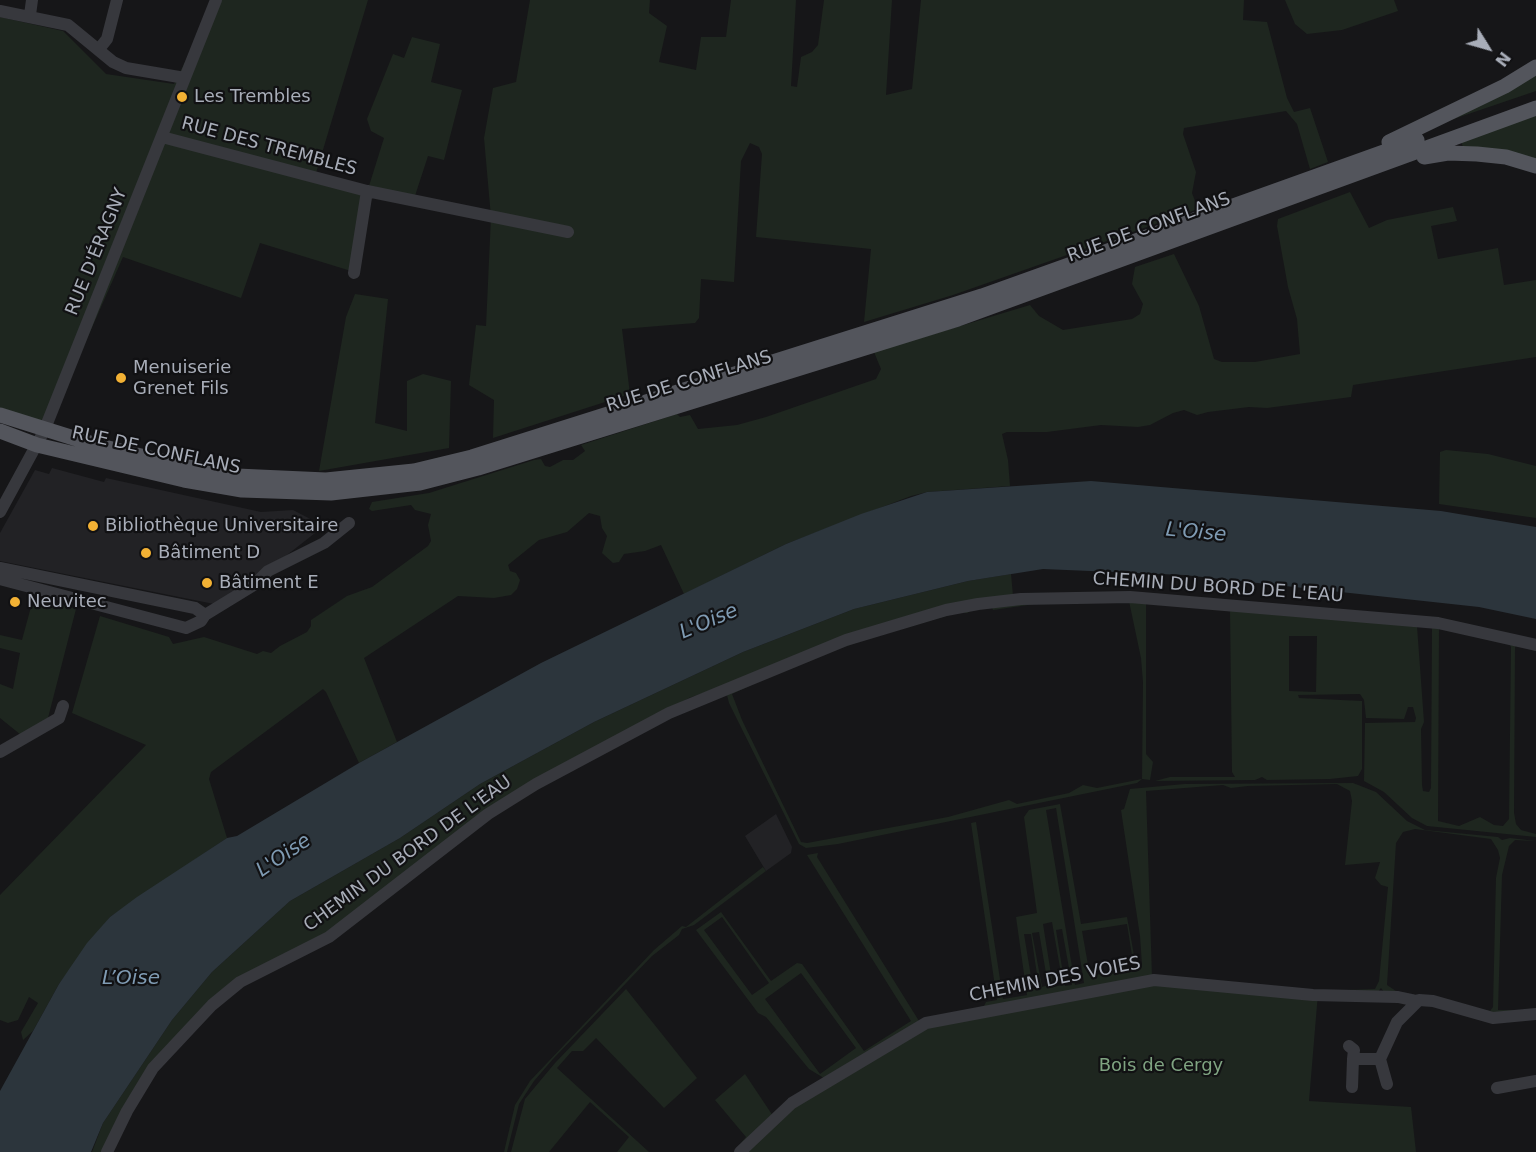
<!DOCTYPE html>
<html>
<head>
<meta charset="utf-8">
<style>
  body { margin:0 }
  #map { position:relative; width:1536px; height:1152px; overflow:hidden; background:#161618; font-family:"DejaVu Sans",sans-serif }
  canvas { display:block }
  .north { position:absolute; left:1458px; top:18px; width:60px; height:60px; -webkit-text-stroke:4px #111113; paint-order:stroke; rotate:127deg; font-size:16px; font-weight:700; line-height:24px; text-align:center; color:#a8adb8 }
  .north::after { content:''; display:block; margin:auto; width:21px; height:27px; background:#a8adb8; clip-path:polygon(50% 0,100% 100%,50% 72%,0 100%) }
</style>
</head>
<body>
<div id="map">
<canvas width="1536" height="1152"></canvas>
<div class="north">N</div>
</div>
<script>
const c = document.querySelector('canvas').getContext('2d');
c.lineJoin = 'round';
function fill(path, color) {
  c.fillStyle = color;
  c.fill(path, 'evenodd');
}
function toPath(rows) {
  const path = new Path2D();
  for (const r of rows) {
    path.moveTo(r[0], r[1]);
    for (let i = 2; i < r.length; i += 2) path.lineTo(r[i], r[i + 1]);
  }
  return path;
}
function stroke(path, color, width, dash) {
  c.strokeStyle = color;
  c.lineWidth = width;
  c.lineCap = dash ? 'butt' : 'round';
  c.setLineDash(dash || []);
  c.stroke(path);
}
function write(font, color, halo, rows, align = 'center') {
  c.font = font + ' "DejaVu Sans",sans-serif';
  c.lineWidth = 4.5;
  c.setLineDash([]);
  c.textBaseline = 'middle';
  c.strokeStyle = halo;
  c.fillStyle = color;
  for (const [text, x, y, turn = 0] of rows) {
    c.save();
    c.translate(x, y);
    c.rotate((+turn || 0) * Math.PI / 180);
    c.textAlign = isNaN(turn) ? turn : align;
    if (halo) c.strokeText(text, 0, 0);
    c.fillText(text, 0, 0);
    c.restore();
  }
}
fill(toPath([
  [52,468,104,482,106,478,261,512,293,510,324,526,250,584,219,605,0,561,0,533,35,470,49,474],
  [776,814,792,847,791,853,766,871,745,836]
]), '#222225');
fill(toPath([
  [216,0,368,0,316,173,366,192,351,271,260,243,241,298,123,257,50,423,0,423,0,17,63,31,106,74,174,84],
  [530,0,650,0,649,13,667,26,659,62,696,70,701,37,726,37,731,0,796,0,791,86,797,87,801,57,812,52,818,45,824,0,892,0,886,95,912,89,921,0,1244,0,1243,20,1267,22,1287,98,1294,112,1310,108,1328,162,1310,169,1297,124,1286,111,1184,128,1183,134,1196,172,1192,193,1198,209,953,295,864,322,871,249,756,237,762,154,759,147,750,143,741,161,734,282,701,279,699,318,695,323,622,329,630,394,493,438,494,400,469,385,476,325,486,326,491,217,484,138,493,88,516,82],
  [1285,0,1394,0,1398,11,1342,30,1307,34,1295,24],
  [412,37,440,44,431,82,462,90,444,160,428,156,413,202,369,186,384,138,371,131,367,119,393,54,404,58],
  [1536,72,1536,91,1436,125],
  [1536,113,1536,160,1463,147,1461,141],
  [1350,192,1369,228,1387,220,1453,207,1457,221,1431,226,1438,259,1498,248,1504,285,1536,280,1536,357,1353,385,1351,397,1267,408,1249,407,1208,412,1197,415,1184,410,1173,413,1150,425,1138,427,1101,425,1047,432,1007,432,1002,434,1008,460,1010,486,927,492,911,496,786,544,684,594,661,545,645,551,624,554,619,562,613,563,602,553,607,536,602,528,600,516,589,513,567,532,539,540,508,565,510,571,516,573,520,580,517,589,511,595,494,598,458,596,364,658,397,742,359,763,326,692,323,689,211,772,209,779,227,838,110,917,59,984,33,1031,23,1040,21,1032,38,1003,29,997,18,1020,8,1023,0,1020,0,895,146,745,72,713,100,616,169,637,173,644,204,637,257,654,263,651,271,653,280,646,307,632,311,626,311,620,347,596,372,587,428,546,431,541,428,525,431,514,415,510,411,505,372,511,369,509,372,502,429,493,534,460,541,459,545,466,550,467,563,460,573,460,585,451,581,445,677,414,680,417,690,415,698,429,737,425,766,417,876,379,881,369,874,352,1030,305,1039,316,1063,330,1132,319,1140,314,1143,304,1132,284,1135,267,1174,254,1199,306,1214,359,1222,362,1255,362,1300,354,1297,319,1288,287,1277,226,1278,219],
  [355,294,388,299,375,423,407,431,407,381,423,374,451,381,449,448,319,471,346,317],
  [1446,450,1488,454,1536,466,1536,518,1439,504,1440,452],
  [1011,574,1013,596,949,606,689,698,537,782,328,935,254,972,152,1067,105,1152,92,1152,103,1123,172,1020,212,972,290,901,400,838,480,784,594,722,743,652,854,609,968,581],
  [34,596,76,609,48,718,21,735,0,718,0,684,13,689,20,653,0,648,0,635,22,640],
  [1080,598,1142,600,1363,621,1387,620,1441,625,1514,640,1536,648,1536,651,1517,645,1515,647,1514,813,1516,824,1521,830,1536,834,1536,837,1427,826,1412,818,1384,792,1364,781,1365,723,1415,722,1416,718,1413,707,1408,707,1404,719,1366,718,1364,700,1360,694,1298,695,1299,698,1362,701,1362,769,1358,776,1330,779,1267,780,1262,777,1255,780,1155,781,1170,777,1235,777,1232,772,1230,610,1146,604,1146,754,1153,762,1150,780,1142,779,1137,783,838,844,806,848,799,844,729,703,727,695,730,689,782,666,862,636,950,611,994,603],
  [1129,601,1141,658,1143,682,1142,779,1097,788,1083,785,1069,793,1017,804,1009,800,948,817,807,843,801,842,742,720,732,694,801,662,867,639,960,612,967,613,976,608,991,605,993,610,1049,602],
  [1417,626,1432,628,1431,788,1429,792,1423,791,1422,785,1421,729,1424,722],
  [1439,628,1509,643,1511,647,1509,819,1503,826,1494,825,1480,817,1459,826,1438,821],
  [1289,636,1317,636,1316,692,1289,691],
  [1353,783,1376,792,1407,821,1425,830,1498,837,1502,840,1510,838,1536,841,1515,840,1509,846,1502,875,1498,1010,1524,1010,1509,1015,1384,992,1381,988,1377,993,1318,993,1309,1101,1411,1107,1416,1152,748,1152,791,1109,921,1022,827,1080,809,1069,766,1017,758,1013,696,930,721,912,771,981,797,963,802,964,864,1051,911,1021,807,855,818,853,817,857,919,1021,984,1006,986,1002,997,1000,971,823,976,822,1003,999,1027,995,1016,917,1037,913,1024,817,1029,810,1060,804,1081,924,1127,917,1136,966,1142,965,1140,936,1121,810,1124,809,1130,789,1185,784],
  [1337,784,1350,791,1352,801,1345,865,1380,862,1375,878,1381,885,1388,887,1379,981,1375,989,1319,991,1152,977,1146,791,1223,785,1231,788,1248,786],
  [1056,808,1084,983,1075,985,1046,810],
  [1415,829,1491,839,1498,850,1500,858,1496,878,1493,1007,1490,1011,1396,991,1387,985,1396,843,1403,832],
  [722,917,769,983,752,995,704,930],
  [1052,922,1063,985,1053,987,1043,924],
  [1127,924,1134,968,1090,976,1082,931],
  [1062,929,1072,985,1065,986,1056,930],
  [1039,932,1048,985,1042,987,1032,933],
  [1024,934,1031,934,1039,988,1033,989],
  [801,973,856,1048,820,1074,765,999],
  [763,867,766,871,694,925,682,929,679,935,652,956,553,1059,534,1081,519,1104,507,1152,504,1152,515,1105,530,1081,654,950,682,926,686,927],
  [626,989,697,1078,664,1108,596,1038,583,1051,572,1051,557,1068,649,1152,617,1152,629,1137,590,1102,549,1152,511,1152,525,1099,555,1063],
  [745,1074,773,1116,746,1142,741,1143,746,1137,715,1100]
]), '#1e261f');
fill(toPath([
  [1091,481,1441,511,1536,527,1536,619,1479,607,1184,575,1043,569,968,581,854,609,743,652,594,722,480,784,400,838,290,901,212,972,172,1020,103,1123,91,1152,0,1152,0,1091,59,984,87,943,110,917,137,897,227,838,237,836,359,763,541,663,786,544,861,514,927,492]
]), '#2c353c');
stroke(toPath([
  [0,11,68,25,113,62,126,68,185,78],
  [30,15,32,0],
  [99,49,107,39,117,0],
  [162,137,367,191,568,232],
  [354,273,367,191],
  [0,512,44,431,216,0],
  [0,568,195,608,205,615,201,621,186,628,0,579],
  [205,615,254,585,268,571,324,543,349,523],
  [0,752,59,718,63,706],
  [1349,1046,1354,1050,1353,1059],
  [1380,1059,1387,1084],
  [1352,1087,1353,1059,1380,1059,1397,1022,1419,1000,1433,1001,1493,1018,1536,1014],
  [1497,1088,1536,1081],
  [107,1152,127,1111,153,1068,212,1005,240,982,329,937,488,814,536,784,669,713,846,640,946,610,978,604,1021,599,1130,597,1438,623,1536,645],
  [740,1152,792,1103,926,1023,1154,980,1313,995,1398,997,1417,1001]
]), '#37383d', 12);
stroke(toPath([
  [1389,142,1505,86,1536,67],
  [1424,157,1448,153,1477,154,1506,157,1536,166],
  [0,415,96,445,178,465,237,476,326,480,414,471,472,457,982,296,1417,140],
  [0,431,37,445,184,480,242,490,331,493,420,483,478,468,958,319,1536,108]
]), '#53555c', 15);
for (const [x, y, r, color] of [
  [182,97,6,"#f2b134"],
  [121,378,6,"#f2b134"],
  [93,526,6,"#f2b134"],
  [146,553,6,"#f2b134"],
  [207,583,6,"#f2b134"],
  [15,602,6,"#f2b134"]
]) {
  const dot = new Path2D();
  dot.arc(x, y, r, 0, 2 * Math.PI);
  c.fillStyle = color;
  c.fill(dot);
  stroke(dot, '#111113', 2);
}
write('18px', '#a8adb8', '#111113', [
  ["Les Trembles",194,97],
  ["Menuiserie",133,368],
  ["Grenet Fils",133,389],
  ["Bibliothèque Universitaire",105,526],
  ["Bâtiment D",158,553],
  ["Bâtiment E",219,583],
  ["Neuvitec",27,602]
], 'left');
write('18px', '#a8adb8', '#111113', [
  ["RUE DES TREMBLES",269,147,15],
  ["RUE DE CONFLANS",1149,228,-20],
  ["RUE D'ÉRAGNY",97,252,-68],
  ["RUE DE CONFLANS",689,382,-17],
  ["RUE DE CONFLANS",156,451,12],
  ["CHEMIN DU BORD DE L'EAU",1218,588,4],
  ["CHEMIN DU BORD DE L'EAU",408,854,-36],
  ["CHEMIN DES VOIES",1055,980,-11]
]);
write('18px', '#7fa381', '#111113', [
  ["Bois de Cergy",1161,1066]
]);
write('italic 20px', '#7f9bb3', '#111113', [
  ["L'Oise",1196,533,5],
  ["L'Oise",709,622,-23],
  ["L'Oise",284,856,-34],
  ["L’Oise",131,979]
]);
</script>
</body>
</html>
